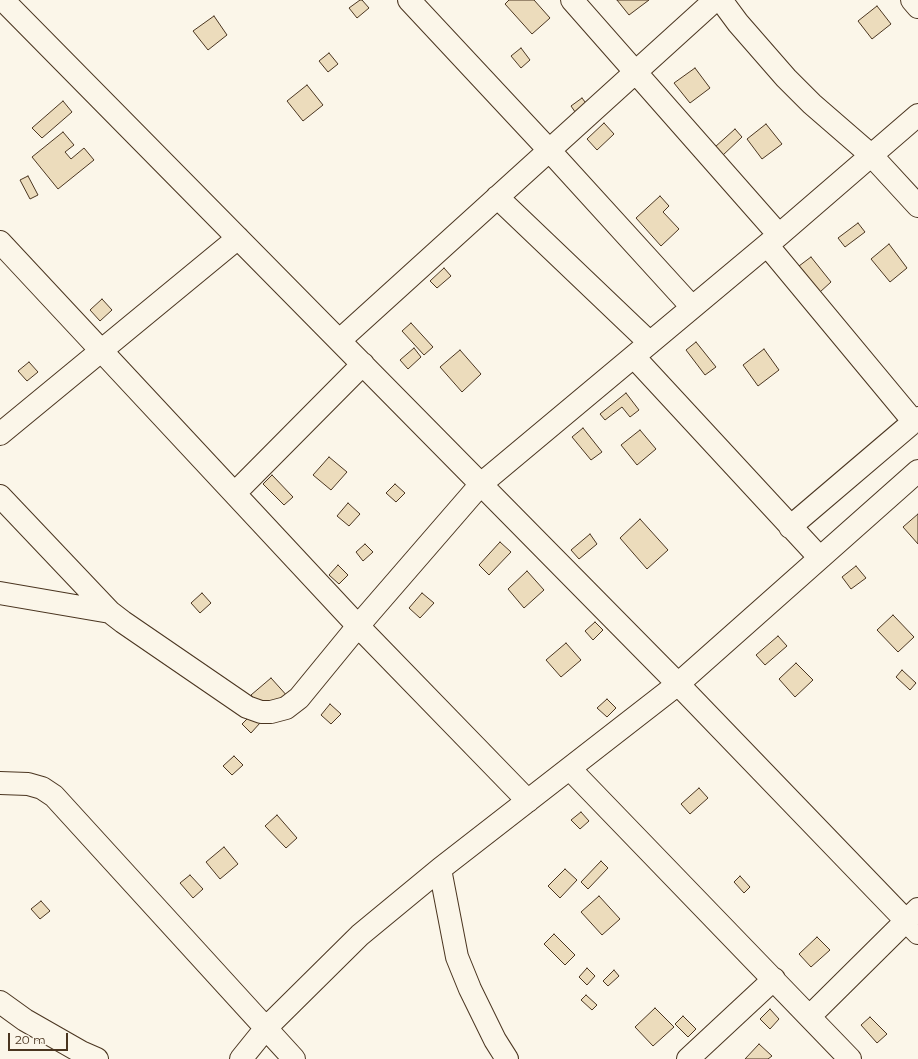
<!DOCTYPE html>
<html>
<head>
<meta charset="utf-8">
<style>
  body { margin:0 }
  #map { position:relative; width:918px; height:1059px; overflow:hidden; background:#fbf6e9; font-family:Montserrat,sans-serif }
  canvas { display:block }
  .scale { position:absolute; left:8px; top:1033px; width:60px; height:18px; box-sizing:border-box; border:2px solid #4a3520; border-top:0; padding-left:5px; font-size:12px; line-height:14px; white-space:nowrap; color:#4a3520; -webkit-text-stroke:3px #fbf6e9; paint-order:stroke }
</style>
</head>
<body>
<div id="map">
<canvas width="918" height="1059"></canvas>
<div class="scale">20 m</div>
</div>
<script>
const c = document.querySelector('canvas').getContext('2d');
c.lineJoin = 'round';
function fill(path, color) {
  c.fillStyle = color;
  c.fill(path, 'evenodd');
}
function toPath(rows) {
  const path = new Path2D();
  for (const r of rows) {
    path.moveTo(r[0], r[1]);
    for (let i = 2; i < r.length; i += 2) path.lineTo(r[i], r[i + 1]);
  }
  return path;
}
function stroke(path, color, width, dash) {
  c.strokeStyle = color;
  c.lineWidth = width;
  c.lineCap = dash ? 'butt' : 'round';
  c.setLineDash(dash || []);
  c.stroke(path);
}
const building = toPath([
  [360,0,362,0,369,8,357,18,349,8,360,0],
  [509,0,534,0,550,18,532,34,505,4,509,0],
  [617,0,649,0,629,15,617,0],
  [877,6,891,24,872,39,858,21,877,6],
  [214,16,227,35,208,50,193,31,214,16],
  [521,48,530,60,521,68,511,56,521,48],
  [329,53,338,64,328,72,319,61,329,53],
  [695,68,710,88,690,103,674,83,695,68],
  [307,85,323,105,303,121,287,101,307,85],
  [582,98,592,111,580,119,571,106,582,98],
  [63,101,72,112,42,138,32,128,63,101],
  [604,123,614,134,597,150,587,139,604,123],
  [766,124,782,144,762,159,747,139,766,124],
  [735,129,742,137,722,156,715,147,735,129],
  [63,132,74,145,65,152,71,159,84,148,94,160,58,189,32,157,63,132],
  [28,176,38,195,30,199,20,180,28,176],
  [660,196,669,206,663,212,679,229,661,246,636,218,660,196],
  [858,223,865,232,845,247,838,238,858,223],
  [889,244,907,268,890,282,871,259,889,244],
  [811,257,831,282,820,292,799,266,811,257],
  [444,268,451,276,437,288,430,281,444,268],
  [102,299,112,310,100,321,90,310,102,299],
  [411,323,433,347,424,355,402,331,411,323],
  [696,342,716,367,705,375,686,350,696,342],
  [414,348,421,357,408,369,400,360,414,348],
  [764,349,779,370,758,386,743,365,764,349],
  [460,350,481,374,462,392,440,367,460,350],
  [29,362,38,372,27,381,18,371,29,362],
  [626,393,639,410,630,417,622,407,605,420,600,414,626,393],
  [583,428,602,452,591,460,572,437,583,428],
  [640,430,656,449,637,465,621,445,640,430],
  [329,457,347,472,331,490,313,475,329,457],
  [272,475,293,497,284,505,263,484,272,475],
  [395,484,405,493,396,502,386,493,395,484],
  [348,503,360,514,349,526,337,516,348,503],
  [918,514,918,544,903,527,918,514],
  [640,519,668,550,647,569,620,538,640,519],
  [590,534,597,544,579,559,571,550,590,534],
  [500,542,511,552,489,575,479,565,500,542],
  [365,544,373,552,363,561,356,552,365,544],
  [338,565,348,575,339,584,329,575,338,565],
  [856,566,866,578,851,589,842,577,856,566],
  [527,571,544,590,524,608,508,589,527,571],
  [202,593,211,603,200,613,191,603,202,593],
  [422,593,434,603,420,618,409,608,422,593],
  [893,615,914,637,898,652,877,630,893,615],
  [595,622,603,630,593,640,585,631,595,622],
  [778,636,787,646,765,665,756,655,778,636],
  [566,643,581,660,561,677,546,660,566,643],
  [796,663,813,680,795,697,779,679,796,663],
  [902,670,916,683,910,690,896,677,902,670],
  [271,678,289,698,269,716,251,695,271,678],
  [607,699,616,708,607,717,597,708,607,699],
  [330,704,341,714,331,724,321,715,330,704],
  [251,715,260,723,251,733,242,724,251,715],
  [234,756,243,765,232,775,223,766,234,756],
  [699,788,708,798,690,814,681,804,699,788],
  [581,812,589,821,580,829,571,820,581,812],
  [277,815,297,838,286,848,265,826,277,815],
  [224,847,238,864,220,879,206,862,224,847],
  [601,861,608,868,588,889,581,882,601,861],
  [565,869,577,880,560,898,548,886,565,869],
  [190,875,203,889,193,898,180,883,190,875],
  [740,876,750,887,744,893,734,882,740,876],
  [599,896,620,919,602,935,581,912,599,896],
  [41,901,50,911,40,919,31,909,41,901],
  [554,934,575,955,565,965,544,944,554,934],
  [817,937,830,950,811,967,799,954,817,937],
  [587,968,595,976,587,985,579,977,587,968],
  [614,970,619,976,608,986,603,981,614,970],
  [586,995,597,1005,592,1010,581,1000,586,995],
  [655,1008,674,1027,653,1046,635,1027,655,1008],
  [770,1009,779,1019,770,1029,760,1019,770,1009],
  [683,1016,696,1029,688,1037,675,1024,683,1016],
  [870,1017,887,1034,877,1043,861,1025,870,1017],
  [759,1044,772,1056,768,1059,745,1059,759,1044]
]);
fill(building, '#ecdcbc');
stroke(building, '#4a3520', 1);
const minor = toPath([
  [3,0,678,684,918,933],
  [409,0,549,150,692,307],
  [572,0,779,235],
  [721,0,738,23,786,78,812,104,872,156,918,206],
  [912,0,918,7],
  [497,197,650,343],
  [0,242,358,626,528,801],
  [767,245,914,422],
  [340,340,715,0],
  [634,357,820,558],
  [0,434,238,238],
  [235,493,363,364],
  [0,496,110,612,123,622,247,707,261,712,271,712,286,708,299,698,358,626,481,484,779,235,918,115],
  [790,527,918,418],
  [0,593,110,612],
  [570,769,850,1059],
  [0,783,28,784,42,788,54,796,294,1059],
  [440,869,457,957,470,989,495,1040,507,1059],
  [0,1002,25,1020,81,1052,97,1059],
  [810,1016,918,909],
  [241,1059,266,1028,360,935,440,869,678,684,918,471],
  [688,1059,774,979]
]);
stroke(minor, '#4a3520', 24);
stroke(minor, '#fbf6e9', 22);
</script>
</body>
</html>
